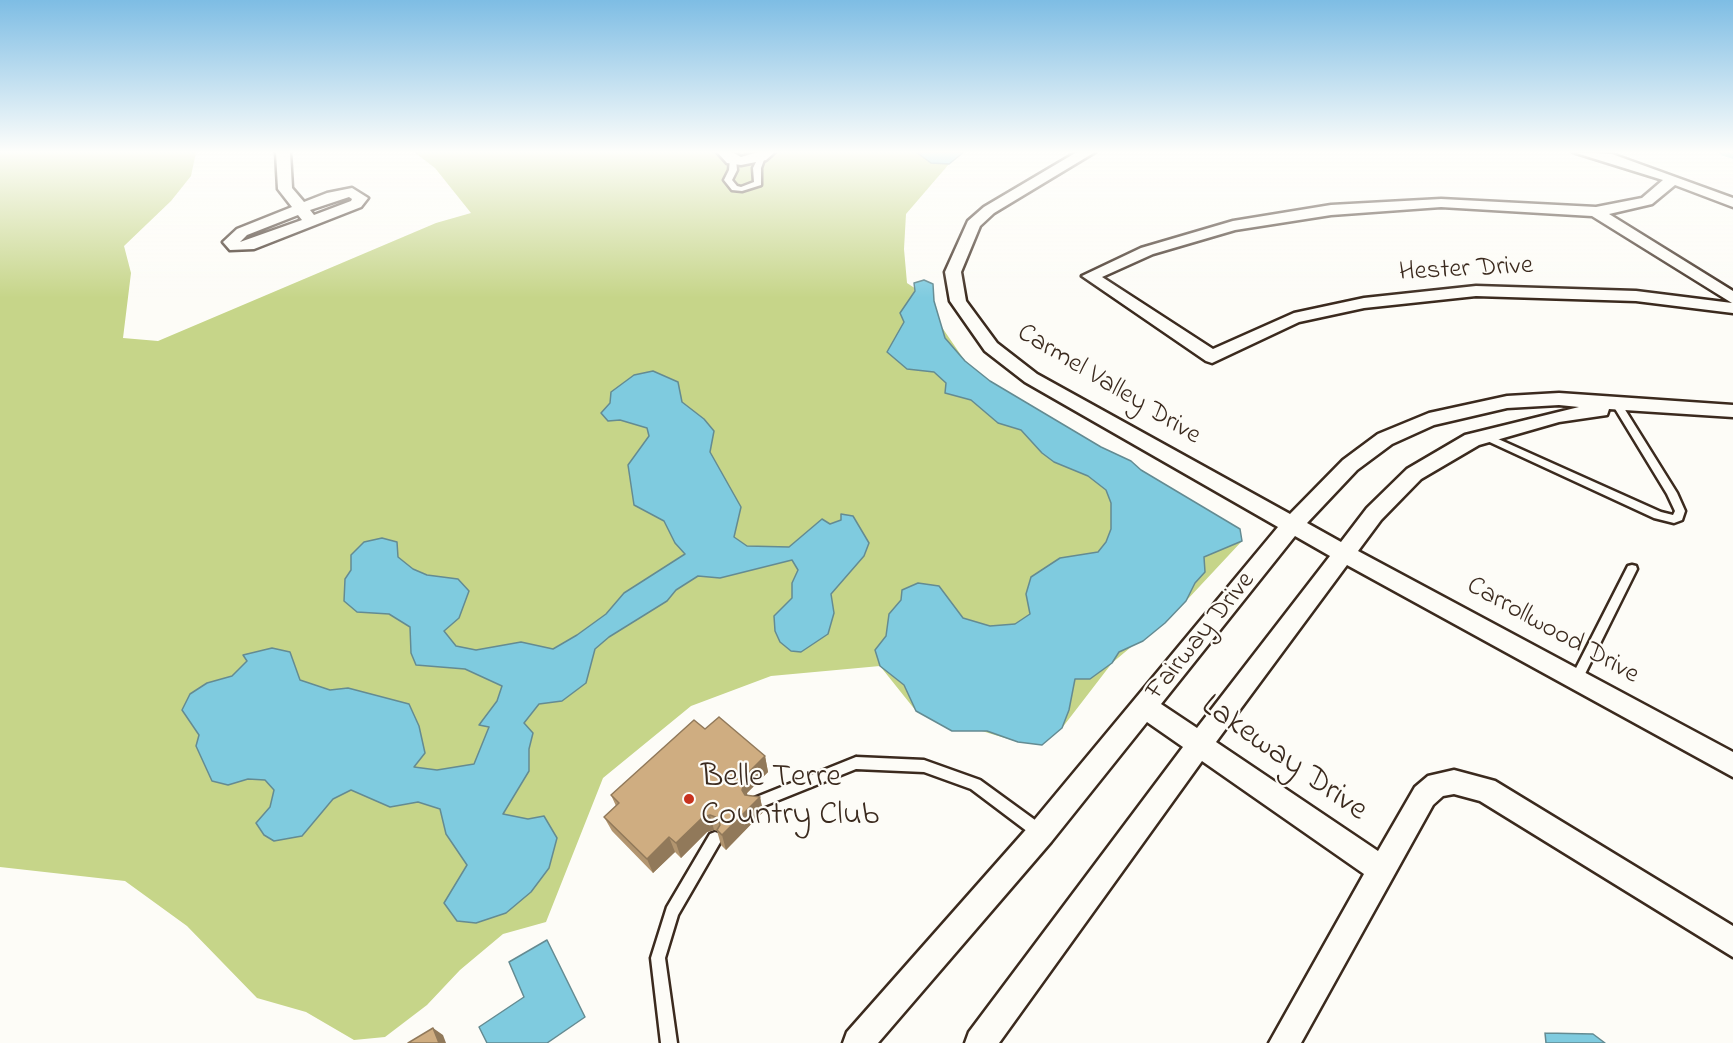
<!DOCTYPE html>
<html>
<head>
<meta charset="utf-8">
<style>
  body { margin:0 }
  canvas { display:block; background:#fdfcf7 }
</style>
</head>
<body>
<canvas width="1733" height="1043"></canvas>
<script>
const c = document.querySelector('canvas').getContext('2d');
c.lineJoin = 'round';
function fill(path, color) {
  c.fillStyle = color;
  c.fill(path, 'evenodd');
}
function toPath(rows) {
  const path = new Path2D();
  for (const r of rows) {
    path.moveTo(r[0], r[1]);
    for (let i = 2; i < r.length; i += 2) path.lineTo(r[i], r[i + 1]);
  }
  return path;
}
function stroke(path, color, width, dash) {
  c.strokeStyle = color;
  c.lineWidth = width;
  c.lineCap = dash ? 'butt' : 'round';
  c.setLineDash(dash || []);
  c.stroke(path);
}
function write(font, color, halo, rows, align = 'center') {
  c.font = font + ' "Indie Flower",sans-serif';
  c.lineWidth = 4.5;
  c.setLineDash([]);
  c.textBaseline = 'middle';
  c.strokeStyle = halo;
  c.fillStyle = color;
  for (const [text, x, y, turn = 0] of rows) {
    c.save();
    c.translate(x, y);
    c.rotate((+turn || 0) * Math.PI / 180);
    c.textAlign = isNaN(turn) ? turn : align;
    if (halo) c.strokeText(text, 0, 0);
    c.fillText(text, 0, 0);
    c.restore();
  }
}
fill(toPath([
  [0,152,196,152,191,176,171,201,124,246,131,273,123,338,158,341,436,223,471,213,435,168,414,152,921,152,949,164,906,214,904,249,907,283,934,301,939,323,965,361,990,381,1240,529,1242,541,1186,601,1112,663,1062,728,1018,742,916,711,880,666,771,676,691,706,603,778,546,922,503,934,460,970,427,1005,385,1037,354,1040,306,1012,257,998,187,926,125,881,0,867]
]), '#c6d589');
const water = toPath([
  [916,152,964,152,949,164,931,163,916,152],
  [924,280,933,284,934,301,945,338,965,361,990,381,1101,447,1131,461,1141,470,1240,529,1242,541,1204,557,1205,572,1195,583,1186,601,1165,623,1143,641,1119,652,1112,663,1090,679,1075,679,1069,710,1062,728,1042,745,1018,742,987,731,952,731,916,711,904,685,880,666,875,650,886,636,889,614,901,600,902,590,918,583,939,586,963,618,990,626,1015,624,1030,614,1026,594,1031,577,1060,558,1098,552,1106,542,1111,529,1111,503,1106,490,1088,476,1054,462,1042,453,1021,430,998,423,971,400,945,393,946,383,934,372,907,369,887,352,904,322,900,313,915,291,914,283,924,280],
  [653,371,678,382,682,402,704,419,714,431,710,452,741,507,734,537,747,546,789,547,822,519,830,524,841,520,841,514,853,516,869,543,864,556,831,594,834,613,828,634,801,652,791,651,780,642,775,631,774,616,792,598,792,583,798,570,792,560,720,578,698,576,676,590,667,601,609,637,595,649,586,683,562,701,539,704,524,723,533,733,529,749,529,771,503,814,528,819,544,816,557,838,549,868,531,892,506,913,476,923,457,921,444,903,467,865,446,834,440,809,418,802,390,807,351,790,333,799,302,836,274,841,264,835,256,823,270,807,274,790,265,780,248,779,228,785,212,781,196,746,199,735,182,710,190,694,207,683,232,676,247,661,243,655,272,648,290,652,300,680,330,690,348,688,409,704,419,726,425,753,414,767,437,770,474,764,489,727,479,725,497,701,502,686,465,669,416,665,411,653,410,627,389,614,357,612,344,601,345,579,351,570,351,555,364,542,382,538,397,542,398,557,413,569,427,575,458,579,469,591,459,618,444,631,456,646,476,650,521,642,553,649,577,635,606,614,624,593,685,554,675,543,664,521,634,505,628,465,649,436,647,428,620,420,608,421,601,413,610,403,611,392,634,375,653,371],
  [547,940,585,1017,547,1043,487,1043,479,1027,524,997,509,962,547,940],
  [1545,1033,1593,1034,1605,1043,1546,1043,1545,1033]
]);
fill(water, '#7fcbdf');
stroke(water, '#648b92', 1.5);
fill(toPath([
  [1719,152,1733,152,1733,159,1721,155,1719,152]
]), '#7fcbdf');
const lane = toPath([
  [759,156,765,157,761,168,761,185,742,191,732,190,724,180,729,170,730,159,736,160,737,170,732,180,737,186,741,187,754,182,753,168,759,156],
  [1616,399,1619,400,1677,493,1685,511,1682,520,1674,523,1654,518,1481,438,1479,436,1484,433,1487,434,1661,512,1673,515,1675,511,1667,494,1611,402,1616,399],
  [1632,565,1636,566,1637,569,1580,684,1576,685,1572,684,1570,680,1572,676,1628,566,1632,565],
  [856,757,924,760,980,780,1046,828,1048,833,1046,838,1041,840,1036,838,971,789,924,772,856,769,754,810,749,808,747,804,749,800,856,757],
  [715,832,720,834,722,839,678,915,665,958,677,1043,661,1043,651,958,667,907,710,834,715,832]
]);
const street = toPath([
  [276,152,290,152,292,188,304,202,327,193,352,188,368,198,361,207,254,249,230,250,223,242,237,229,292,207,278,189,276,152],
  [349,197,352,199,351,201,314,215,310,210,349,197],
  [298,215,302,220,240,242,247,235,298,215],
  [717,152,732,152,741,157,758,152,775,152,766,160,741,165,727,163,717,152],
  [1077,152,1095,152,994,213,980,226,961,272,966,301,997,343,1037,374,1290,514,1343,460,1378,434,1429,413,1507,396,1559,393,1733,405,1733,417,1609,409,1607,415,1600,416,1559,422,1479,445,1421,479,1381,520,1358,551,1733,752,1733,777,1347,565,1216,742,1378,851,1415,787,1428,776,1454,770,1495,781,1733,926,1733,957,1480,801,1454,794,1443,796,1433,805,1301,1043,1269,1043,1364,874,1202,761,999,1043,965,1043,969,1032,1183,747,1147,722,1051,842,878,1043,843,1043,847,1032,1031,824,1278,527,1025,382,985,351,950,301,945,272,968,221,984,207,1077,152],
  [1559,405,1579,407,1465,435,1407,469,1367,508,1341,542,1307,523,1357,470,1392,444,1434,425,1507,408,1559,405],
  [1295,536,1330,556,1197,728,1161,704,1295,536],
  [1573,152,1612,154,1733,198,1733,207,1675,185,1652,204,1609,214,1733,291,1733,313,1636,301,1476,296,1364,308,1299,322,1212,363,1206,361,1082,276,1141,248,1233,221,1331,205,1441,199,1596,207,1642,198,1663,180,1573,152],
  [1441,207,1592,216,1732,303,1636,291,1476,286,1364,298,1294,313,1213,349,1102,277,1153,254,1235,230,1331,215,1441,207]
]);
stroke(lane, '#3b2a1e', 5);
stroke(street, '#3b2a1e', 5);
fill(lane, '#fdfcf7');
fill(street, '#fdfcf7');
fill(toPath([
  [705,729,765,756,768,772,747,793,747,795,760,797,763,812,726,850,721,845,717,831,714,830,707,832,681,858,675,852,653,873,612,831,604,817,616,806,611,795]
]), '#b2956f');
fill(toPath([
  [765,756,768,772,747,793,748,798,742,790,741,780],
  [760,797,763,812,726,850,722,835],
  [710,815,714,830,707,832,681,858,676,843,703,817],
  [669,837,675,852,653,873,647,859],
  [433,1028,443,1035,446,1043,439,1043]
]), '#91795a');
const building = toPath([
  [719,717,765,756,741,780,744,783,742,790,745,795,760,797,722,835,717,830,720,825,718,818,710,815,703,817,676,843,669,837,647,859,604,817,619,803,611,795,694,720,705,729,719,717],
  [433,1028,439,1043,408,1043,433,1028]
]);
fill(building, '#cfad81');
stroke(building, '#91795a', 1.5);
const sky = c.createLinearGradient(0, 0, 0, 298);
sky.addColorStop(0, '#7ebde4');
sky.addColorStop(0.51, '#fefefb');
sky.addColorStop(1, '#fefefb00');
c.fillStyle = sky;
c.fillRect(0, 0, 1733, 298);
for (const [x, y, r, color] of [
  [689,799,6,"#c8321e"]
]) {
  const dot = new Path2D();
  dot.arc(x, y, r, 0, 2 * Math.PI);
  c.fillStyle = color;
  c.fill(dot);
  stroke(dot, '#fdfcf7', 2);
}
write('27px', '#3b2a1e', '#fdfcf7', [
  ["Hester Drive",1466,271,-3],
  ["Carmel Valley Drive",1108,386,31],
  ["Carrollwood Drive",1552,632,29],
  ["Fairway Drive",1202,637,-51]
]);
write('33px', '#3b2a1e', '#fdfcf7', [
  ["Lakeway Drive",1283,760,35]
]);
write('33px', '#3b2a1e', '#fdfcf7', [
  ["Belle Terre",701,780],
  ["Country Club",701,818]
], 'left');
</script>
</body>
</html>
